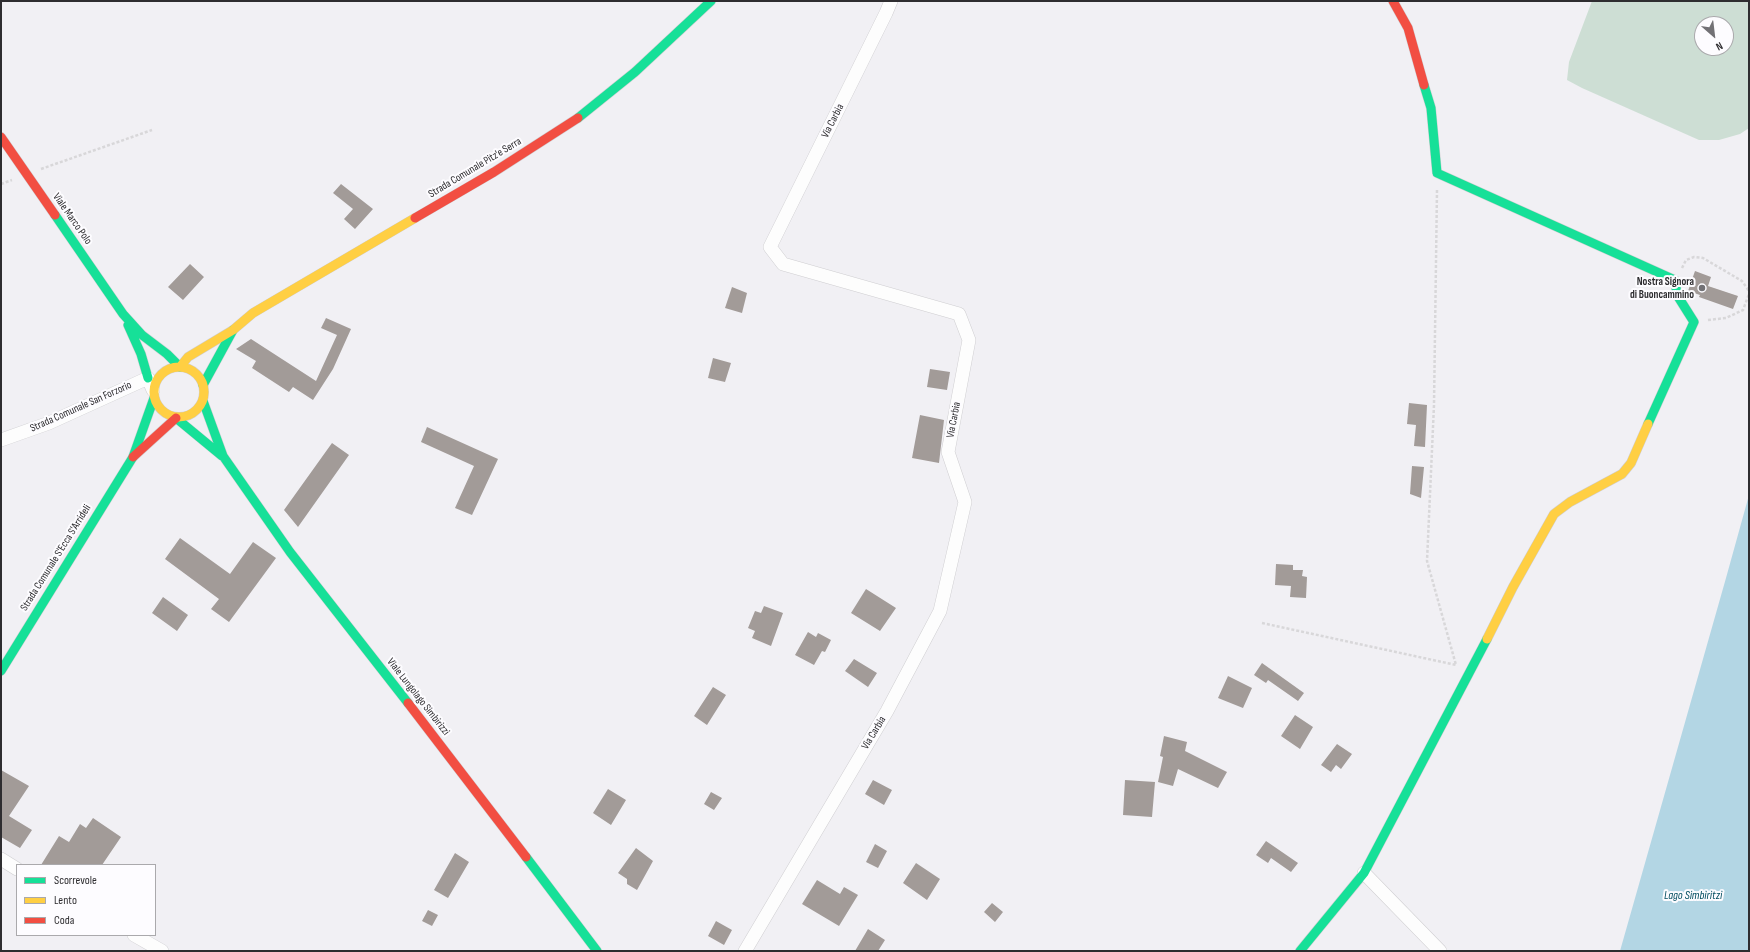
<!DOCTYPE html>
<html>
<head>
<meta charset="utf-8">
<style>
  body { margin:0 }
  #map { position:relative; width:1750px; height:952px; overflow:hidden; background:#f1f0f4; font-family:"Sofia Sans Condensed",sans-serif }
  canvas { display:block }
  .frame { position:absolute; inset:0; border:2px solid #2e2d30; pointer-events:none }
  .legend { position:absolute; left:16px; top:864px; width:140px; height:72px; box-sizing:border-box; background:#fdfcff; border:1px solid #aaa9ac; margin:0; padding:5px 7px; list-style:none; font-size:12px; color:#2e2d30 }
  .legend li { display:flex; align-items:center; gap:8px; height:20px }
  .legend b { width:20px; border:1px solid #aaa9ac }
  .north { position:absolute; left:1694px; top:16px; width:40px; height:40px; box-sizing:border-box; background:#fdfcff; border:1px solid #aaa9ac; border-radius:50%; rotate:152deg; font-size:11px; font-weight:700; line-height:16px; text-align:center; color:#2e2d30 }
  .north::after { content:''; display:block; margin:auto; width:14px; height:18px; background:#727175; clip-path:polygon(50% 0,100% 100%,50% 72%,0 100%) }
</style>
</head>
<body>
<div id="map">
<canvas width="1750" height="952"></canvas>
<div class="frame"></div>
<ul class="legend">
<li><b style="height:5px;background:#16e098"></b>Scorrevole</li>
<li><b style="height:5px;background:#ffcf43"></b>Lento</li>
<li><b style="height:5px;background:#f24e42"></b>Coda</li>
</ul>
<div class="north">N</div>
</div>
<script>
const c = document.querySelector('canvas').getContext('2d');
c.lineJoin = 'round';
function fill(path, color) {
  c.fillStyle = color;
  c.fill(path, 'evenodd');
}
function toPath(rows) {
  const path = new Path2D();
  for (const r of rows) {
    if (r.length === 3) {
      path.moveTo(r[0] + r[2], r[1]);
      path.arc(r[0], r[1], r[2], 0, 2 * Math.PI);
      continue;
    }
    path.moveTo(r[0], r[1]);
    for (let i = 2; i < r.length; i += 2) path.lineTo(r[i], r[i + 1]);
  }
  return path;
}
function stroke(path, color, width, dash) {
  c.strokeStyle = color;
  c.lineWidth = width;
  c.lineCap = dash ? 'butt' : 'round';
  c.setLineDash(dash || []);
  c.stroke(path);
}
function write(font, color, halo, rows, align = 'center') {
  c.font = font + ' "Sofia Sans Condensed",sans-serif';
  c.lineWidth = 4;
  c.setLineDash([]);
  c.textBaseline = 'middle';
  c.strokeStyle = halo;
  c.fillStyle = color;
  for (const [text, x, y, turn = 0] of rows) {
    c.save();
    c.translate(x, y);
    c.rotate((+turn || 0) * Math.PI / 180);
    c.textAlign = isNaN(turn) ? turn : align;
    if (halo) c.strokeText(text, 0, 0);
    c.fillText(text, 0, 0);
    c.restore();
  }
}
fill(toPath([
  [1592,1,1749,1,1749,128,1740,134,1719,140,1699,140,1582,88,1567,80,1569,62],
  [1702,24,1726,24,1726,48,1702,48]
]), '#cdded4');
fill(toPath([
  [1749,495,1749,951,1620,951,1726,578]
]), '#b3d6e4');
fill(toPath([
  [341,184,373,209,355,229,344,219,353,209,333,193],
  [190,264,204,277,183,300,168,287],
  [1695,271,1711,277,1708,286,1738,296,1733,309,1699,297,1700,295,1688,291],
  [732,287,747,293,742,313,725,308],
  [326,318,351,329,333,369,313,400,293,387,289,392,252,368,256,361,236,349,251,339,316,381,337,335,321,328],
  [713,358,731,363,725,382,708,378],
  [930,369,950,372,947,390,927,387],
  [1409,403,1427,405,1425,447,1414,446,1416,425,1407,424],
  [920,415,944,420,939,463,912,458],
  [427,427,498,459,472,515,455,508,474,466,421,442],
  [332,443,349,455,298,527,284,510],
  [1412,466,1424,467,1421,498,1410,494],
  [180,538,230,574,253,542,276,558,229,622,211,609,219,599,165,559],
  [1276,564,1293,565,1293,570,1303,570,1302,576,1307,577,1306,598,1290,597,1291,586,1275,585],
  [866,589,896,608,880,631,851,613],
  [163,597,188,615,177,631,152,613],
  [764,606,783,613,771,646,752,638,755,631,748,628,755,611,761,613],
  [808,632,816,637,818,633,831,640,825,652,822,651,814,665,795,655],
  [854,659,877,673,868,687,845,671],
  [1262,663,1304,693,1298,701,1268,680,1266,683,1254,675],
  [1228,676,1252,688,1243,708,1218,698],
  [713,687,726,695,707,725,694,716],
  [1295,715,1313,727,1300,749,1281,736],
  [1164,736,1187,742,1185,751,1227,772,1218,788,1178,769,1173,786,1158,782,1163,757,1160,756],
  [1337,744,1352,754,1341,769,1336,765,1331,772,1321,765],
  [1,770,29,786,9,816,32,830,20,848,1,837],
  [873,780,892,790,884,805,865,794],
  [1125,780,1155,782,1152,817,1123,815],
  [608,789,626,800,611,825,593,813],
  [711,792,722,798,714,810,704,804],
  [93,818,121,837,102,865,41,865,59,836,69,842,80,824,86,828],
  [1266,841,1298,863,1291,872,1271,858,1268,863,1256,855],
  [875,844,887,851,878,868,866,862],
  [636,848,653,861,637,890,627,884,627,879,618,873],
  [455,853,469,862,448,898,434,890],
  [916,863,940,879,927,900,903,883],
  [817,880,840,894,844,887,858,895,839,926,802,904],
  [992,903,1003,912,995,922,984,912],
  [428,910,438,915,432,926,422,921],
  [716,921,732,930,724,945,708,936],
  [868,929,885,940,878,951,855,951]
]), '#a29b98');
const street = toPath([
  [1,440,49,423,148,378,153,390],
  [1,859,17,869],
  [1364,873,1440,951],
  [134,935,162,951],
  [745,951,887,711,940,611,965,502,948,452,969,340,959,314,783,264,770,247,886,13,891,1]
]);
const fast = toPath([
  [1424,85,1431,108,1437,173,1675,280,1677,295,1694,322,1648,424],
  [578,118,635,72,711,1],
  [55,215,123,314,142,335,167,354,180,367],
  [128,325,141,354,148,378],
  [203,385,233,330],
  [203,401,223,456,290,552,408,703],
  [176,418,222,456],
  [133,457,154,398],
  [1,671,133,457],
  [526,857,597,951],
  [1300,951,1364,873,1487,639]
]);
const slow = toPath([
  [179,392,25],
  [180,367,188,357,233,330,253,313,415,218],
  [1487,639,1513,587,1554,514,1570,502,1622,474,1631,463,1648,424]
]);
const jam = toPath([
  [1393,1,1408,28,1424,85],
  [1,137,55,215],
  [415,218,494,172,578,118],
  [133,457,176,418],
  [408,703,526,857]
]);
stroke(street, '#cfced1', 14);
stroke(fast, '#cfced1', 10);
stroke(slow, '#cfced1', 10);
stroke(jam, '#cfced1', 10);
stroke(toPath([
  [41,169,152,130],
  [1,184,12,180],
  [1437,190,1434,405,1427,561,1456,665],
  [1682,268,1686,260,1694,257,1703,258,1742,281,1749,291],
  [1708,320,1726,318,1743,310,1749,294],
  [1262,623,1456,665]
]), '#d8d7d9', 2.5, [3, 2]);
stroke(street, '#fdfdfd', 13);
stroke(fast, '#16e098', 9);
stroke(slow, '#ffcf43', 9);
stroke(jam, '#f24e42', 9);
for (const [x, y, r, color] of [
  [1702,288,4,"#727175"]
]) {
  const dot = new Path2D();
  dot.arc(x, y, r, 0, 2 * Math.PI);
  c.fillStyle = color;
  c.fill(dot);
  stroke(dot, '#fdfcff', 1.5);
}
write('11px', '#2e2d30', '#fdfcff', [
  ["Via Carbia",833,121,-63],
  ["Strada Comunale Pitz'e Serra",475,168,-31],
  ["Viale Marco Polo",72,219,55],
  ["Strada Comunale San Forzorio",81,407,-24],
  ["Via Carbia",954,420,-79],
  ["Strada Comunale S'Ecca S'Arrideli",56,558,-58],
  ["Viale Lungolago Simbirizzi",418,697,52],
  ["Via Carbia",874,733,-59]
]);
write('bold 11px', '#2e2d30', '#fdfcff', [
  ["Nostra Signora",1694,282],
  ["di Buoncammino",1694,295]
], 'right');
write('italic 12px', '#014c5f', '#fdfcff', [
  ["Lago Simbiritzi",1693,896]
]);
</script>
</body>
</html>
